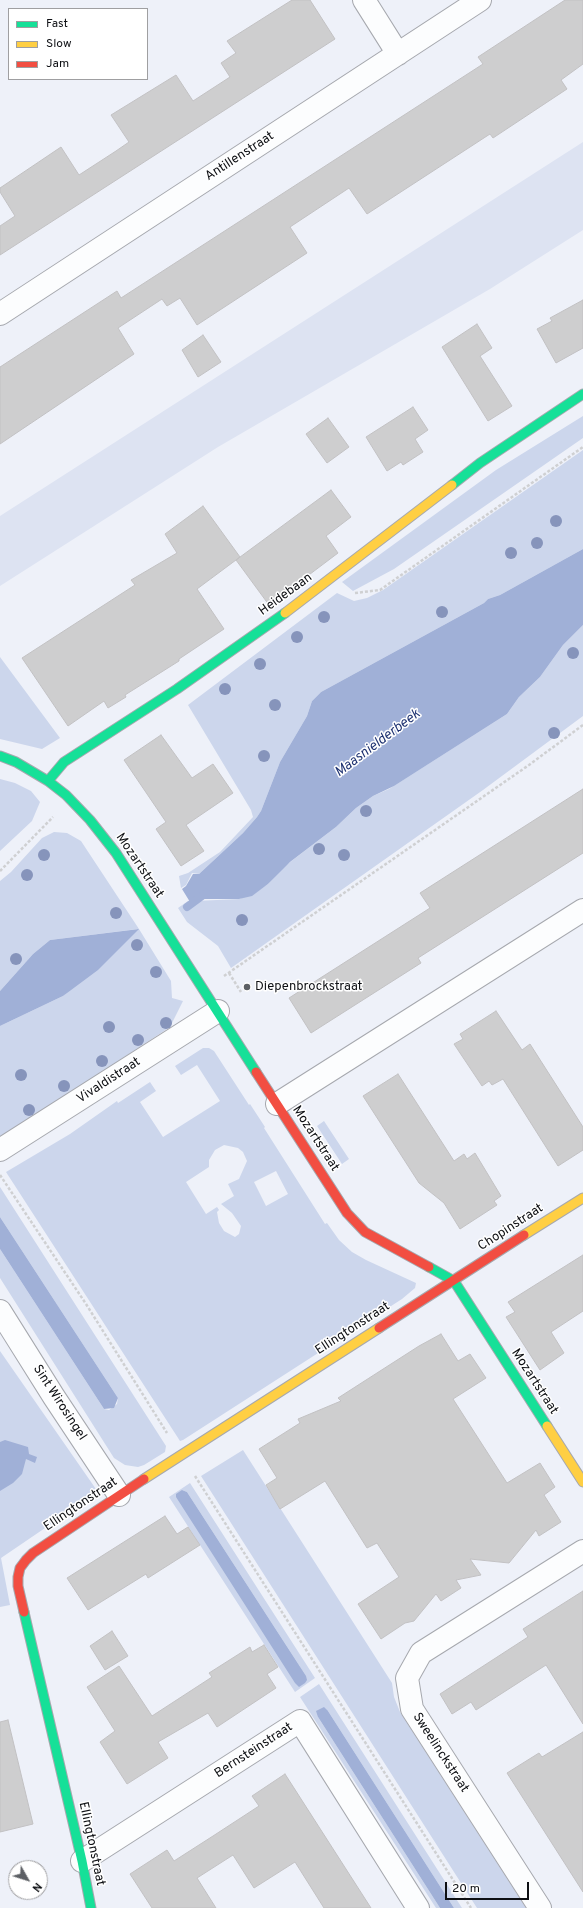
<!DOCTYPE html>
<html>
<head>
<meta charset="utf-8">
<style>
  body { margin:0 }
  #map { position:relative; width:583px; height:1908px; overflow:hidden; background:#eef1f9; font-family:Overpass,sans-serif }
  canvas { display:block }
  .legend { position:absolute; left:8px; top:8px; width:140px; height:72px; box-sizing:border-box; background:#fff; border:1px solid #9f9fa1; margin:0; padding:5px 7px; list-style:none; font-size:12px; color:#0e1014 }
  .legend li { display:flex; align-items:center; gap:8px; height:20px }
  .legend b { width:20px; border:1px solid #9f9fa1 }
  .north { position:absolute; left:8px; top:1860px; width:40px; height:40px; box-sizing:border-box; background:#fff; border:1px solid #9f9fa1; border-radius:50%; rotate:129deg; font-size:11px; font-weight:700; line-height:16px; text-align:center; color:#0e1014 }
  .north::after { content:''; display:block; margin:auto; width:14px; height:18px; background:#5c5f64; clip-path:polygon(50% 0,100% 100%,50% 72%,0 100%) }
  .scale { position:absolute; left:445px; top:1882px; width:84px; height:18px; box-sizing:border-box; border:2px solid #0e1014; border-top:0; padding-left:5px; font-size:12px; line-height:14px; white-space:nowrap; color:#0e1014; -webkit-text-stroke:3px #fff; paint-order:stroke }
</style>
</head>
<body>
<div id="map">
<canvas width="583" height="1908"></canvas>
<ul class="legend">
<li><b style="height:5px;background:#16e098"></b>Fast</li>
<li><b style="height:5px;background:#ffcf43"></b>Slow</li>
<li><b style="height:5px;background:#f24e42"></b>Jam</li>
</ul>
<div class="north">N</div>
<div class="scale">20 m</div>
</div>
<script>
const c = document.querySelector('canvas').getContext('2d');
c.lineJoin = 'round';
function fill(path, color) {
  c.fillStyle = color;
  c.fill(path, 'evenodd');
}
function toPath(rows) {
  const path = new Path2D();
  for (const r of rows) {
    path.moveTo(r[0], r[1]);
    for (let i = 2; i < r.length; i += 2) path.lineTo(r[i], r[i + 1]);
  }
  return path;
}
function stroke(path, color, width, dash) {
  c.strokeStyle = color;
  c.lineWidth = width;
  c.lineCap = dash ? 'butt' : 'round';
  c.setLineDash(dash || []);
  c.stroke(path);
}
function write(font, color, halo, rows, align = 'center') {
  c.font = font + ' Overpass,sans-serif';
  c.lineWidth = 3;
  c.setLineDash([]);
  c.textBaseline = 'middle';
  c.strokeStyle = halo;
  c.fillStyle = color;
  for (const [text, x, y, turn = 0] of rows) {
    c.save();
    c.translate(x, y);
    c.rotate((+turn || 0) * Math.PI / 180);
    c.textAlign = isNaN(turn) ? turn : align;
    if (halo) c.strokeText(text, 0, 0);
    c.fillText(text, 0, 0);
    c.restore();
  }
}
fill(toPath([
  [583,142,583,230,490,289,218,447,0,586,0,516]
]), '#dde3f2');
fill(toPath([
  [583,416,583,438,394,569,353,591,342,582,496,470],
  [583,450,583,549,500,595,488,599,484,603,321,692,312,701,307,716,280,762,261,811,257,817,243,833,199,874,192,873,186,885,181,888,179,876,188,873,220,852,253,817,251,810,188,705,337,593,354,601,367,598,383,590],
  [583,625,583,716,483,790,231,968,218,946,187,922,178,908,188,901,190,905,195,901,239,899,255,893,268,884,285,866,336,827,356,808,373,796,389,789,507,714,519,697,540,677,563,645],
  [0,657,60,738,42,749,0,739],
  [0,779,15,783,31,791,40,802,32,821,0,851],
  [54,832,67,833,81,841,139,929,171,981,172,998,183,1001,170,1027,0,1139,0,1026,63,996,138,929,50,940,33,954,0,991,0,881,11,872,42,838],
  [203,1048,209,1048,214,1051,249,1105,250,1104,265,1127,264,1128,325,1224,327,1223,339,1240,352,1252,366,1260,416,1283,415,1288,402,1299,183,1440,180,1441,6,1172,70,1134,117,1101,118,1103,150,1082,156,1091,140,1102,163,1137,220,1101,197,1065,181,1075,175,1066],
  [224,1145,238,1148,243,1152,247,1161,239,1179,228,1184,234,1196,221,1204,232,1213,241,1226,239,1234,235,1237,224,1231,219,1223,217,1212,219,1210,217,1207,206,1214,186,1182,209,1167,209,1160,215,1150],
  [276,1171,288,1194,266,1206,254,1182],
  [324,1121,349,1159,342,1164,317,1126],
  [0,1187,166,1446,165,1452,144,1465,138,1467,125,1465,114,1458,0,1278,0,1249,104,1409,109,1410,117,1404,118,1398,0,1217],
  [0,1351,98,1492,1,1558,10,1605,0,1607],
  [243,1450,392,1683,394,1697,400,1712,526,1908,477,1908,201,1476],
  [190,1483,315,1678,295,1692,169,1497],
  [182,1490,187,1492,306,1676],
  [319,1684,462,1908,454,1908,328,1711,318,1717,440,1908,436,1908,300,1697]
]), '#ccd6ec');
fill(toPath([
  [583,549,583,625,563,645,540,677,519,697,507,714,394,786,373,796,356,808,336,827,290,862,268,884,252,896,239,899,194,899,190,902,182,889,186,886,193,874,199,874,243,833,257,817,261,811,280,762,307,716,312,701,321,692,484,603,488,599,500,595],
  [139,929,98,970,63,996,0,1026,0,991,33,954,50,940],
  [0,1217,118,1398,114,1408,104,1409,0,1249],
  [5,1440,28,1447,29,1454,37,1457,35,1463,26,1459,22,1474,13,1483,0,1491,0,1442],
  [182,1490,187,1492,306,1676,307,1680,305,1683,299,1687,295,1683,176,1497,176,1494],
  [324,1707,328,1711,454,1908,440,1908,318,1717,316,1711]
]), '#a0b0d7');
stroke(toPath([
  [187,907,206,893]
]), '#a0b0d7', 8);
const building = toPath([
  [292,0,310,0,335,39,0,255,0,226,15,216,0,192,0,188,61,147,79,175,116,151,129,142,111,115,176,75,193,101,230,77,221,63,236,53,227,41,292,0],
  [565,0,583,0,583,64,561,80,567,89,493,138,490,134,367,214,349,188,290,227,307,253,197,325,180,298,167,306,162,299,118,328,134,354,0,444,0,367,117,291,121,298,483,64,478,57,565,0],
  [583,300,583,348,556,363,537,329,552,321,550,318,583,300],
  [477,324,492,348,480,356,512,406,488,421,442,347,477,324],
  [203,335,221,362,198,377,182,350,203,335],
  [413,407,428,430,415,439,423,452,403,465,401,462,387,471,366,437,413,407],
  [328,418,349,447,327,463,306,434,328,418],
  [331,490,351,517,326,536,338,553,269,605,236,560,331,490],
  [203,506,240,557,197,589,224,629,179,659,179,661,125,695,126,697,108,708,104,701,68,726,22,658,135,585,131,580,177,553,165,534,203,506],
  [161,735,192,778,213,764,233,793,186,825,204,851,181,866,156,829,166,822,124,760,161,735],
  [583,789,583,853,418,958,421,963,311,1033,289,998,430,908,420,893,583,789],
  [496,1011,522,1050,530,1044,583,1127,583,1150,558,1166,503,1079,492,1085,489,1081,482,1086,454,1044,463,1039,460,1034,496,1011],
  [398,1074,454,1161,464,1154,467,1159,475,1153,501,1196,494,1201,497,1205,460,1229,444,1203,419,1183,363,1096,398,1074],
  [583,1255,583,1311,551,1332,564,1353,540,1370,506,1317,515,1312,508,1302,583,1255],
  [441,1334,458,1361,470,1354,486,1378,453,1399,507,1483,540,1463,555,1487,544,1495,561,1522,539,1536,536,1530,509,1563,470,1559,481,1575,456,1580,461,1588,441,1601,436,1594,414,1621,405,1623,381,1639,358,1604,399,1577,377,1543,367,1548,325,1481,280,1509,266,1485,277,1478,259,1449,300,1423,298,1419,341,1401,338,1398,419,1346,441,1334],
  [165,1516,177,1534,188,1527,200,1545,148,1578,146,1574,88,1610,67,1578,165,1516],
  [583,1591,583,1724,546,1665,476,1710,471,1702,452,1714,440,1694,528,1637,523,1629,583,1591],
  [112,1631,128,1656,105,1670,90,1646,112,1631],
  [264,1645,278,1667,267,1674,276,1688,217,1727,208,1713,158,1742,168,1758,127,1784,100,1742,115,1731,87,1687,119,1666,152,1716,212,1677,209,1673,250,1647,252,1652,264,1645],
  [8,1720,33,1824,0,1832,0,1722,8,1720],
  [583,1732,583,1892,507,1773,539,1753,542,1757,583,1732],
  [285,1774,371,1908,324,1908,295,1862,254,1888,233,1855,197,1878,216,1908,152,1908,130,1874,167,1850,174,1861,213,1836,259,1806,252,1796,285,1774]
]);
fill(building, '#cececf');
stroke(building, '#c2c1c3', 1);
const street = toPath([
  [364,0,398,54],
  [0,314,480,0],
  [277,1104,583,910],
  [0,1150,218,1011],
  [0,1311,54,1397,119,1495],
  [82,1861,300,1721,418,1908],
  [540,1908,412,1709,407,1678,421,1653,583,1551]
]);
const fast = toPath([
  [452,485,480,463,583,394],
  [0,756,16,762,48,781,66,795,90,820,116,853,256,1072],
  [48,781,64,762,177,689,285,613],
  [429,1267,454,1281,547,1426],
  [24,1612,82,1861,91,1908]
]);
const slow = toPath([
  [285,613,452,485],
  [524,1235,583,1198],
  [547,1426,583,1482],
  [144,1479,379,1328]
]);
const jam = toPath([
  [256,1072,347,1213,365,1232,429,1267],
  [379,1328,524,1235],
  [24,1612,18,1586,18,1577,20,1568,26,1560,33,1553,144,1479]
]);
stroke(street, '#a6a8ae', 24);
stroke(fast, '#a6a8ae', 11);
stroke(slow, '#a6a8ae', 11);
stroke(jam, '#a6a8ae', 11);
stroke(toPath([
  [355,593,380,590,583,447],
  [0,871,53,817],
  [229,973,241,992],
  [224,976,529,765,583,725],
  [0,1175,86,1304,167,1433],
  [195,1476,471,1908]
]), '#cfd0d2', 2.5, [3, 2]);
stroke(street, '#fcfdfe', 22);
stroke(fast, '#16e098', 9);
stroke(slow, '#ffcf43', 9);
stroke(jam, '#f24e42', 9);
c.fillStyle = '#8694bb';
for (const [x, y] of [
  [556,521],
  [537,543],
  [511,553],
  [442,612],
  [324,617],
  [297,637],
  [573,653],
  [260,664],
  [225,689],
  [275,705],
  [554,733],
  [264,756],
  [366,811],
  [319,849],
  [44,855],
  [344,855],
  [27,875],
  [116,913],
  [242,920],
  [137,945],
  [16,959],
  [156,972],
  [166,1023],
  [109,1027],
  [138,1040],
  [102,1061],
  [21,1075],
  [64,1086],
  [29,1110]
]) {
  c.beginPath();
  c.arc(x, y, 6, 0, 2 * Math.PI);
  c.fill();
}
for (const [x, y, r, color] of [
  [247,987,4,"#5c5f64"]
]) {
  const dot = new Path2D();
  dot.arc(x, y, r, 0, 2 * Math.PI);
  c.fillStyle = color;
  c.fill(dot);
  stroke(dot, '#fff', 1.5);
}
write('13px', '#0e1014', '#fff', [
  ["Antillenstraat",240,157,-33],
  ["Heidebaan",286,595,-36],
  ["Mozartstraat",139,866,56],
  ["Vivaldistraat",109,1081,-33],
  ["Mozartstraat",315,1139,57],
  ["Chopinstraat",511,1228,-33],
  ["Ellingtonstraat",353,1329,-33],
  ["Mozartstraat",534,1382,57],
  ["Sint Wirosingel",59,1403,57],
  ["Ellingtonstraat",81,1505,-34],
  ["Bernsteinstraat",254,1751,-33],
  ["Sweelinckstraat",440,1753,57],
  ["Ellingtonstraat",91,1844,78]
]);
write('13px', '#0e1014', '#fff', [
  ["Diepenbrockstraat",255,987]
], 'left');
write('italic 14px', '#1e3271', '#fff', [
  ["Maasnielderbeek",378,744,-37]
]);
</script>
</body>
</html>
